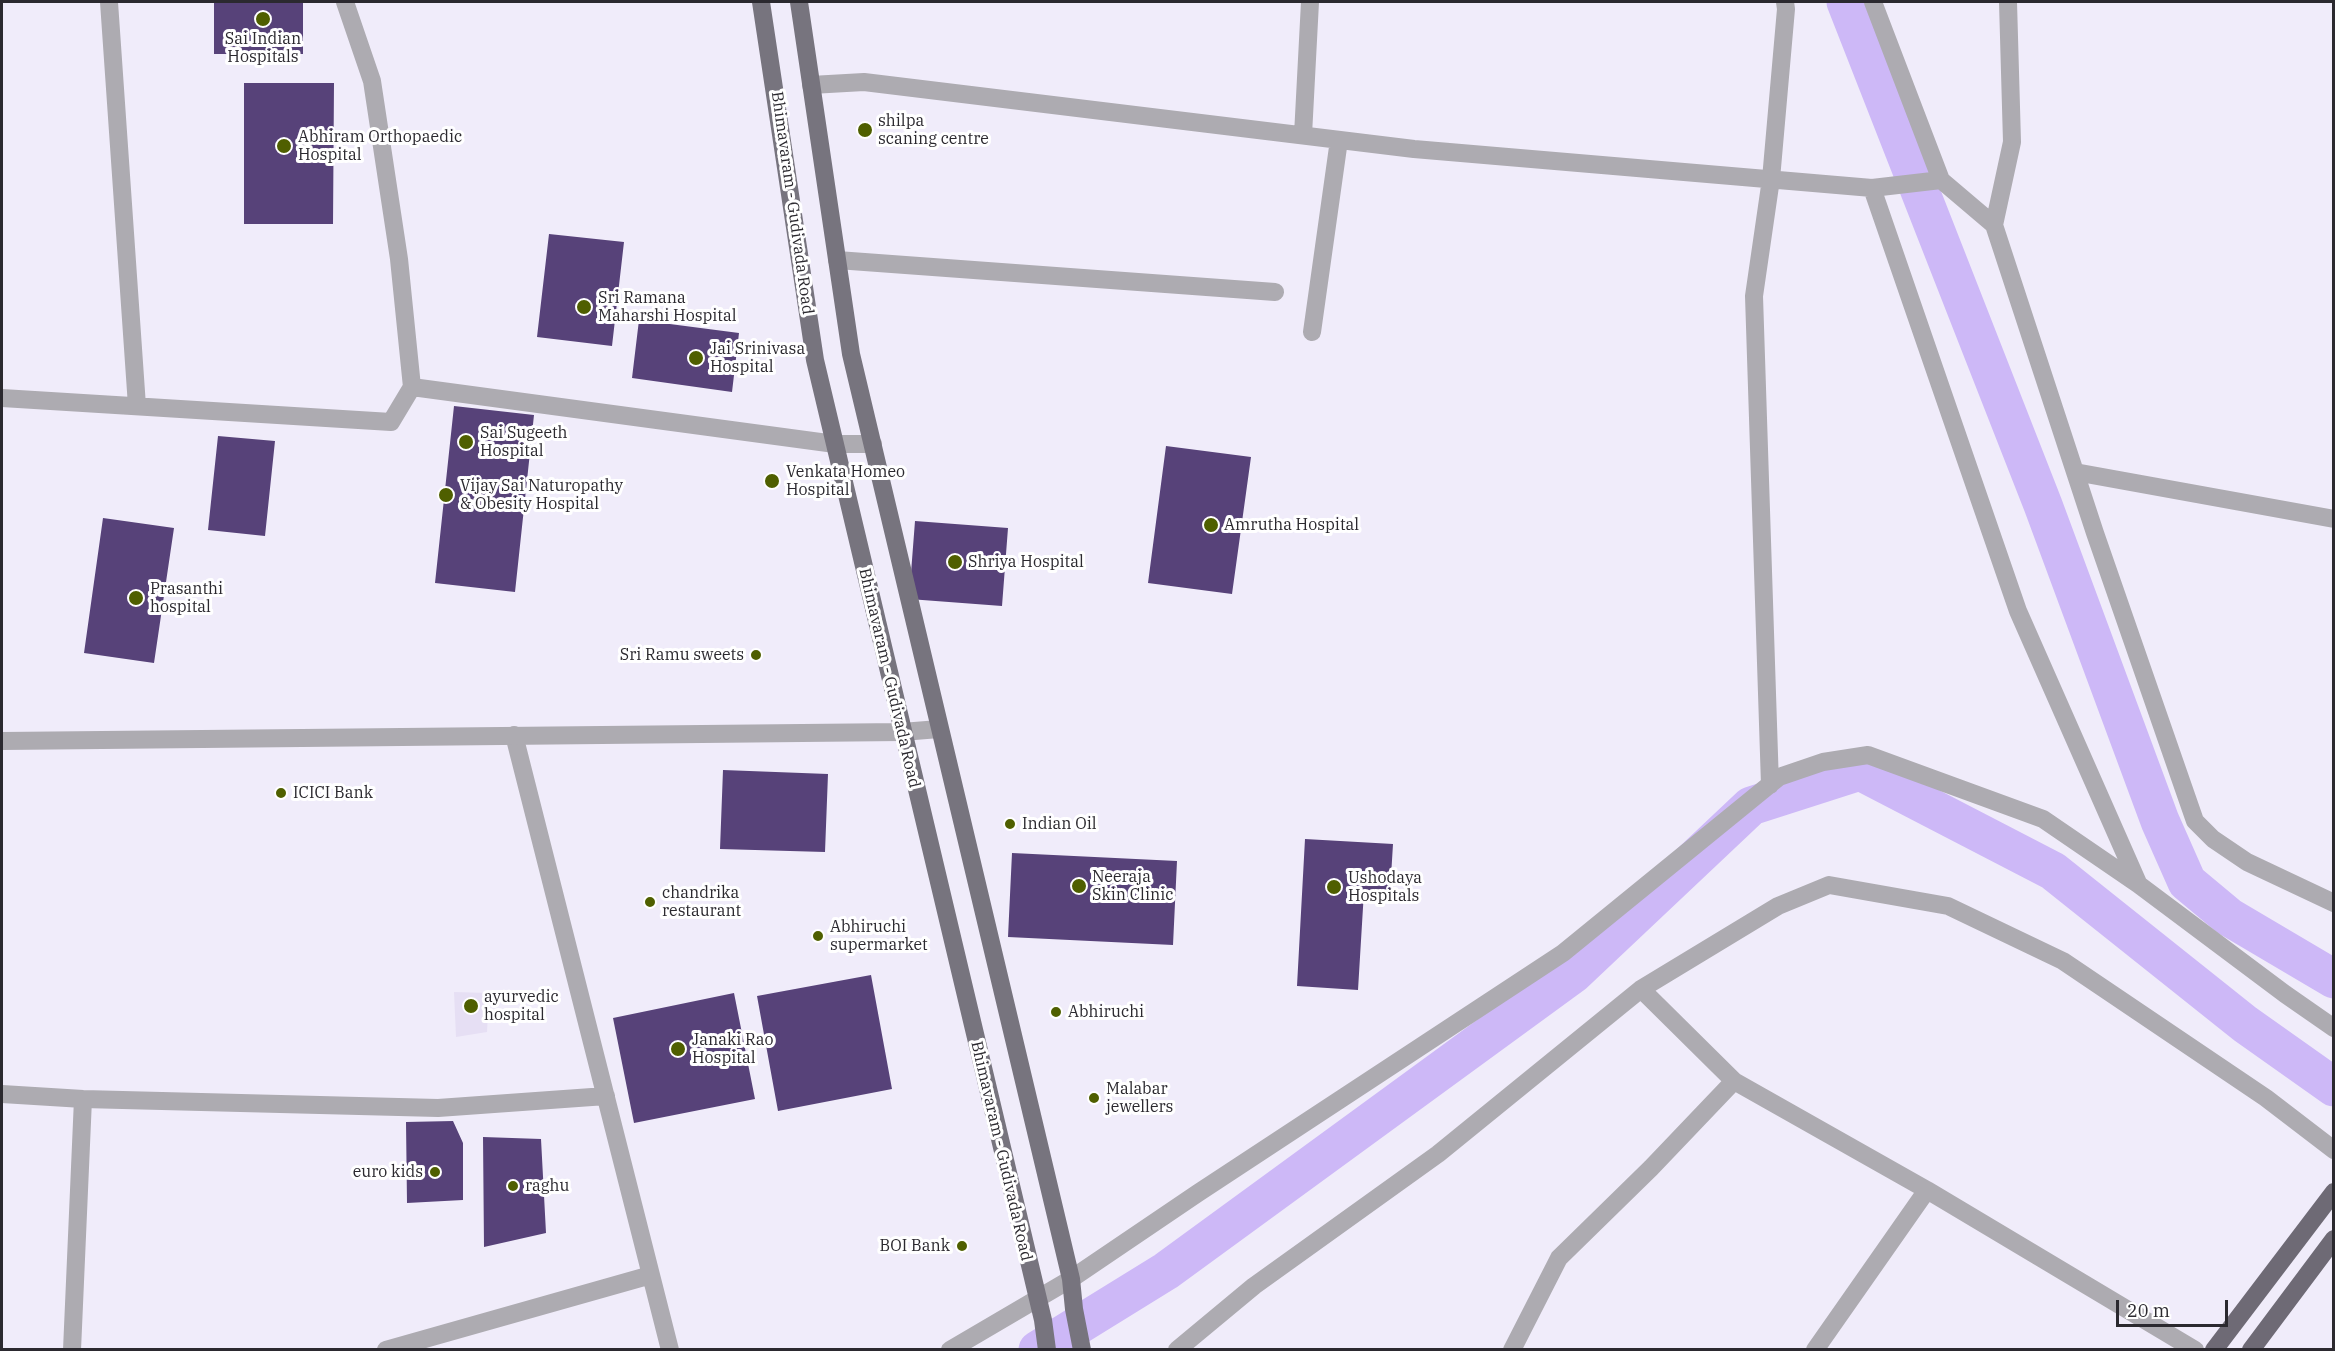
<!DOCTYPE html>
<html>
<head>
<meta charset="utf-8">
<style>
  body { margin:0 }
  #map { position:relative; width:2335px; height:1351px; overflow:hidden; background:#f0ecfa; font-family:"IBM Plex Serif",serif }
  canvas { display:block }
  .frame { position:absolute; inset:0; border:3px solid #2b292f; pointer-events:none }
  .scale { position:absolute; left:2116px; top:1300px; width:112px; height:27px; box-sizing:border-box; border:3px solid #2b292f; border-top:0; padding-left:8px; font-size:18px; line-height:21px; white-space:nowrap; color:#2b292f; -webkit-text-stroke:4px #fff; paint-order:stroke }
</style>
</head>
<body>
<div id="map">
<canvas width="2335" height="1351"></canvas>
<div class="frame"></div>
<div class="scale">20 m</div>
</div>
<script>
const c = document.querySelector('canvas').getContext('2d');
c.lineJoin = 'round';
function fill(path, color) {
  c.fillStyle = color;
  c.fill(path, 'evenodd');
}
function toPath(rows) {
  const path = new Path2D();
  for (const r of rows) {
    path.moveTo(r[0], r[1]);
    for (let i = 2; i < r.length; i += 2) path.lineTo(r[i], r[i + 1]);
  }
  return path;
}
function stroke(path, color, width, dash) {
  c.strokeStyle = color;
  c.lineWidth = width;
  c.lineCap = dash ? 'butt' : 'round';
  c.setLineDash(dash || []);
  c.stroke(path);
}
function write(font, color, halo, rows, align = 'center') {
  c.font = font + ' "IBM Plex Serif",serif';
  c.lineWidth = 6;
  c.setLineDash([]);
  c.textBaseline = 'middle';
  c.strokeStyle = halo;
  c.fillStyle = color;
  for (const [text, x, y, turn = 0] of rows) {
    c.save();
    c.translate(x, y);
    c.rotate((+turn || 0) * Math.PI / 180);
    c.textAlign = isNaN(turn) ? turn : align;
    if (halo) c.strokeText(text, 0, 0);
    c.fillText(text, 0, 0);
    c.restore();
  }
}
fill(toPath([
  [454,992,489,993,487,1032,456,1037]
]), '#e6dff4');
stroke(toPath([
  [1846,2,2043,505,2160,821,2187,882,2229,917,2334,979],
  [1038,1350,1166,1271,1573,974,1751,806,1860,771,2053,871,2245,1024,2334,1087]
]), '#cdb8f7', 39);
fill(toPath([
  [214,2,303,2,303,54,214,54],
  [244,83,334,83,333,224,244,224],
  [549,234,624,242,612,346,537,337],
  [639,320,739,333,732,392,632,378],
  [454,406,534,415,515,592,435,583],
  [218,436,275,441,265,536,208,530],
  [1166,446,1251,457,1232,594,1148,583],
  [103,518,174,528,154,663,84,653],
  [915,521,1008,528,1002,606,909,599],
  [723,770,828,774,825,852,720,849],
  [1305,839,1393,844,1390,893,1364,891,1358,990,1297,986],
  [1012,853,1177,861,1173,945,1008,937],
  [871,975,892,1089,778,1111,757,996],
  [734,993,755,1099,634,1123,613,1018],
  [453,1121,463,1143,463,1200,407,1203,406,1122],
  [483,1137,541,1139,546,1233,484,1247]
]), '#574279');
stroke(toPath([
  [109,2,137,406],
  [345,2,372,81,399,259,412,387],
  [1873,2,1941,180,1994,225,2095,533,2195,821,2213,839,2247,862,2334,903],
  [811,85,864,82,1414,149,1872,188,1941,180],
  [1303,135,1310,2],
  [1872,188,2018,611,2138,883],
  [1994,225,2012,142,2008,2],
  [837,260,1275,292],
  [1312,332,1339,140],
  [2,398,391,422,412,387,835,444,873,444],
  [2075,472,2334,519],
  [514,735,670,1350],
  [1770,785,1754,296,1771,179,1786,9,1785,2],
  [1641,989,1734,1081],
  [2,1094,83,1099,438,1108,606,1096],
  [72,1350,83,1099],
  [386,1350,651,1275],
  [950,1350,1071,1279,1198,1193,1563,953,1779,777,1823,762,1868,755,2043,819,2138,884,2285,994,2334,1028],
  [1177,1350,1254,1286,1438,1154,1641,989,1778,906,1829,885,1948,906,2063,961,2266,1098,2334,1150],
  [1512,1350,1559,1258,1651,1168,1734,1081,1927,1190,2195,1350],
  [1815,1350,1927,1190]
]), '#adabb1', 18);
stroke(toPath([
  [2,741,902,732,939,729]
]), '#adabb1', 18);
stroke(toPath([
  [761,2,815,360,1043,1320,1047,1350],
  [799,2,851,354,1071,1279,1074,1309,1082,1350]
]), '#77747e', 18);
stroke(toPath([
  [2214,1350,2334,1192],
  [2251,1350,2334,1239]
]), '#6e6a75', 18);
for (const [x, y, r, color] of [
  [263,19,8,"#4f5f00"],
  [865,130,8,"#4f5f00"],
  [284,146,8,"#4f5f00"],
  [584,307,8,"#4f5f00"],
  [696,358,8,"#4f5f00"],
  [466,442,8,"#4f5f00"],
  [772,481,8,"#4f5f00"],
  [446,495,8,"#4f5f00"],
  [1211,525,8,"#4f5f00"],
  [955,562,8,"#4f5f00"],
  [136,598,8,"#4f5f00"],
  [756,655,6,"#4f5f00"],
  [281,793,6,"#4f5f00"],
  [1010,824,6,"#4f5f00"],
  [1079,886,8,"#4f5f00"],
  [1334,887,8,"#4f5f00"],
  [650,902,6,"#4f5f00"],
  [818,936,6,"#4f5f00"],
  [471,1006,8,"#4f5f00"],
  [1056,1012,6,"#4f5f00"],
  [678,1049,8,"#4f5f00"],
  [1094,1098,6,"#4f5f00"],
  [435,1172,6,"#4f5f00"],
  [513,1186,6,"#4f5f00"],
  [962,1246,6,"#4f5f00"]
]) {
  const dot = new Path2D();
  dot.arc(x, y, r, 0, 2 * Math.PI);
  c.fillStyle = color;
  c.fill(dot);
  stroke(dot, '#fff', 2);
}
write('16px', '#2b292f', '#fff', [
  ["Sai Indian",263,39,"center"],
  ["Hospitals",263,57,"center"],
  ["shilpa",878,121],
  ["scaning centre",878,139],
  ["Abhiram Orthopaedic",298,137],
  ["Hospital",298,155],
  ["Sri Ramana",598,298],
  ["Maharshi Hospital",598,316],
  ["Jai Srinivasa",710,349],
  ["Hospital",710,367],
  ["Sai Sugeeth",480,433],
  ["Hospital",480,451],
  ["Venkata Homeo",786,472],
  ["Hospital",786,490],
  ["Vijay Sai Naturopathy",460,486],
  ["& Obesity Hospital",460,504],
  ["Amrutha Hospital",1224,525],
  ["Shriya Hospital",968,562],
  ["Prasanthi",150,589],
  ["hospital",150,607],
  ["Sri Ramu sweets",744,655,"right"],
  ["ICICI Bank",293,793],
  ["Indian Oil",1022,824],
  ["Neeraja",1092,877],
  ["Skin Clinic",1092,895],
  ["Ushodaya",1348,878],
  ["Hospitals",1348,896],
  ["chandrika",662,893],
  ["restaurant",662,911],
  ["Abhiruchi",830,927],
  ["supermarket",830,945],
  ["ayurvedic",484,997],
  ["hospital",484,1015],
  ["Abhiruchi",1068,1012],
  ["Janaki Rao",692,1040],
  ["Hospital",692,1058],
  ["Malabar",1106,1089],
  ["jewellers",1106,1107],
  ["euro kids",423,1172,"right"],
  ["raghu",525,1186],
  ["BOI Bank",950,1246,"right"]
], 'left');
write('16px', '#2b292f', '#fff', [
  ["Bhimavaram - Gudivada Road",792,203,82],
  ["Bhimavaram - Gudivada Road",889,678,77],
  ["Bhimavaram - Gudivada Road",1001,1151,77]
]);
</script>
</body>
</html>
